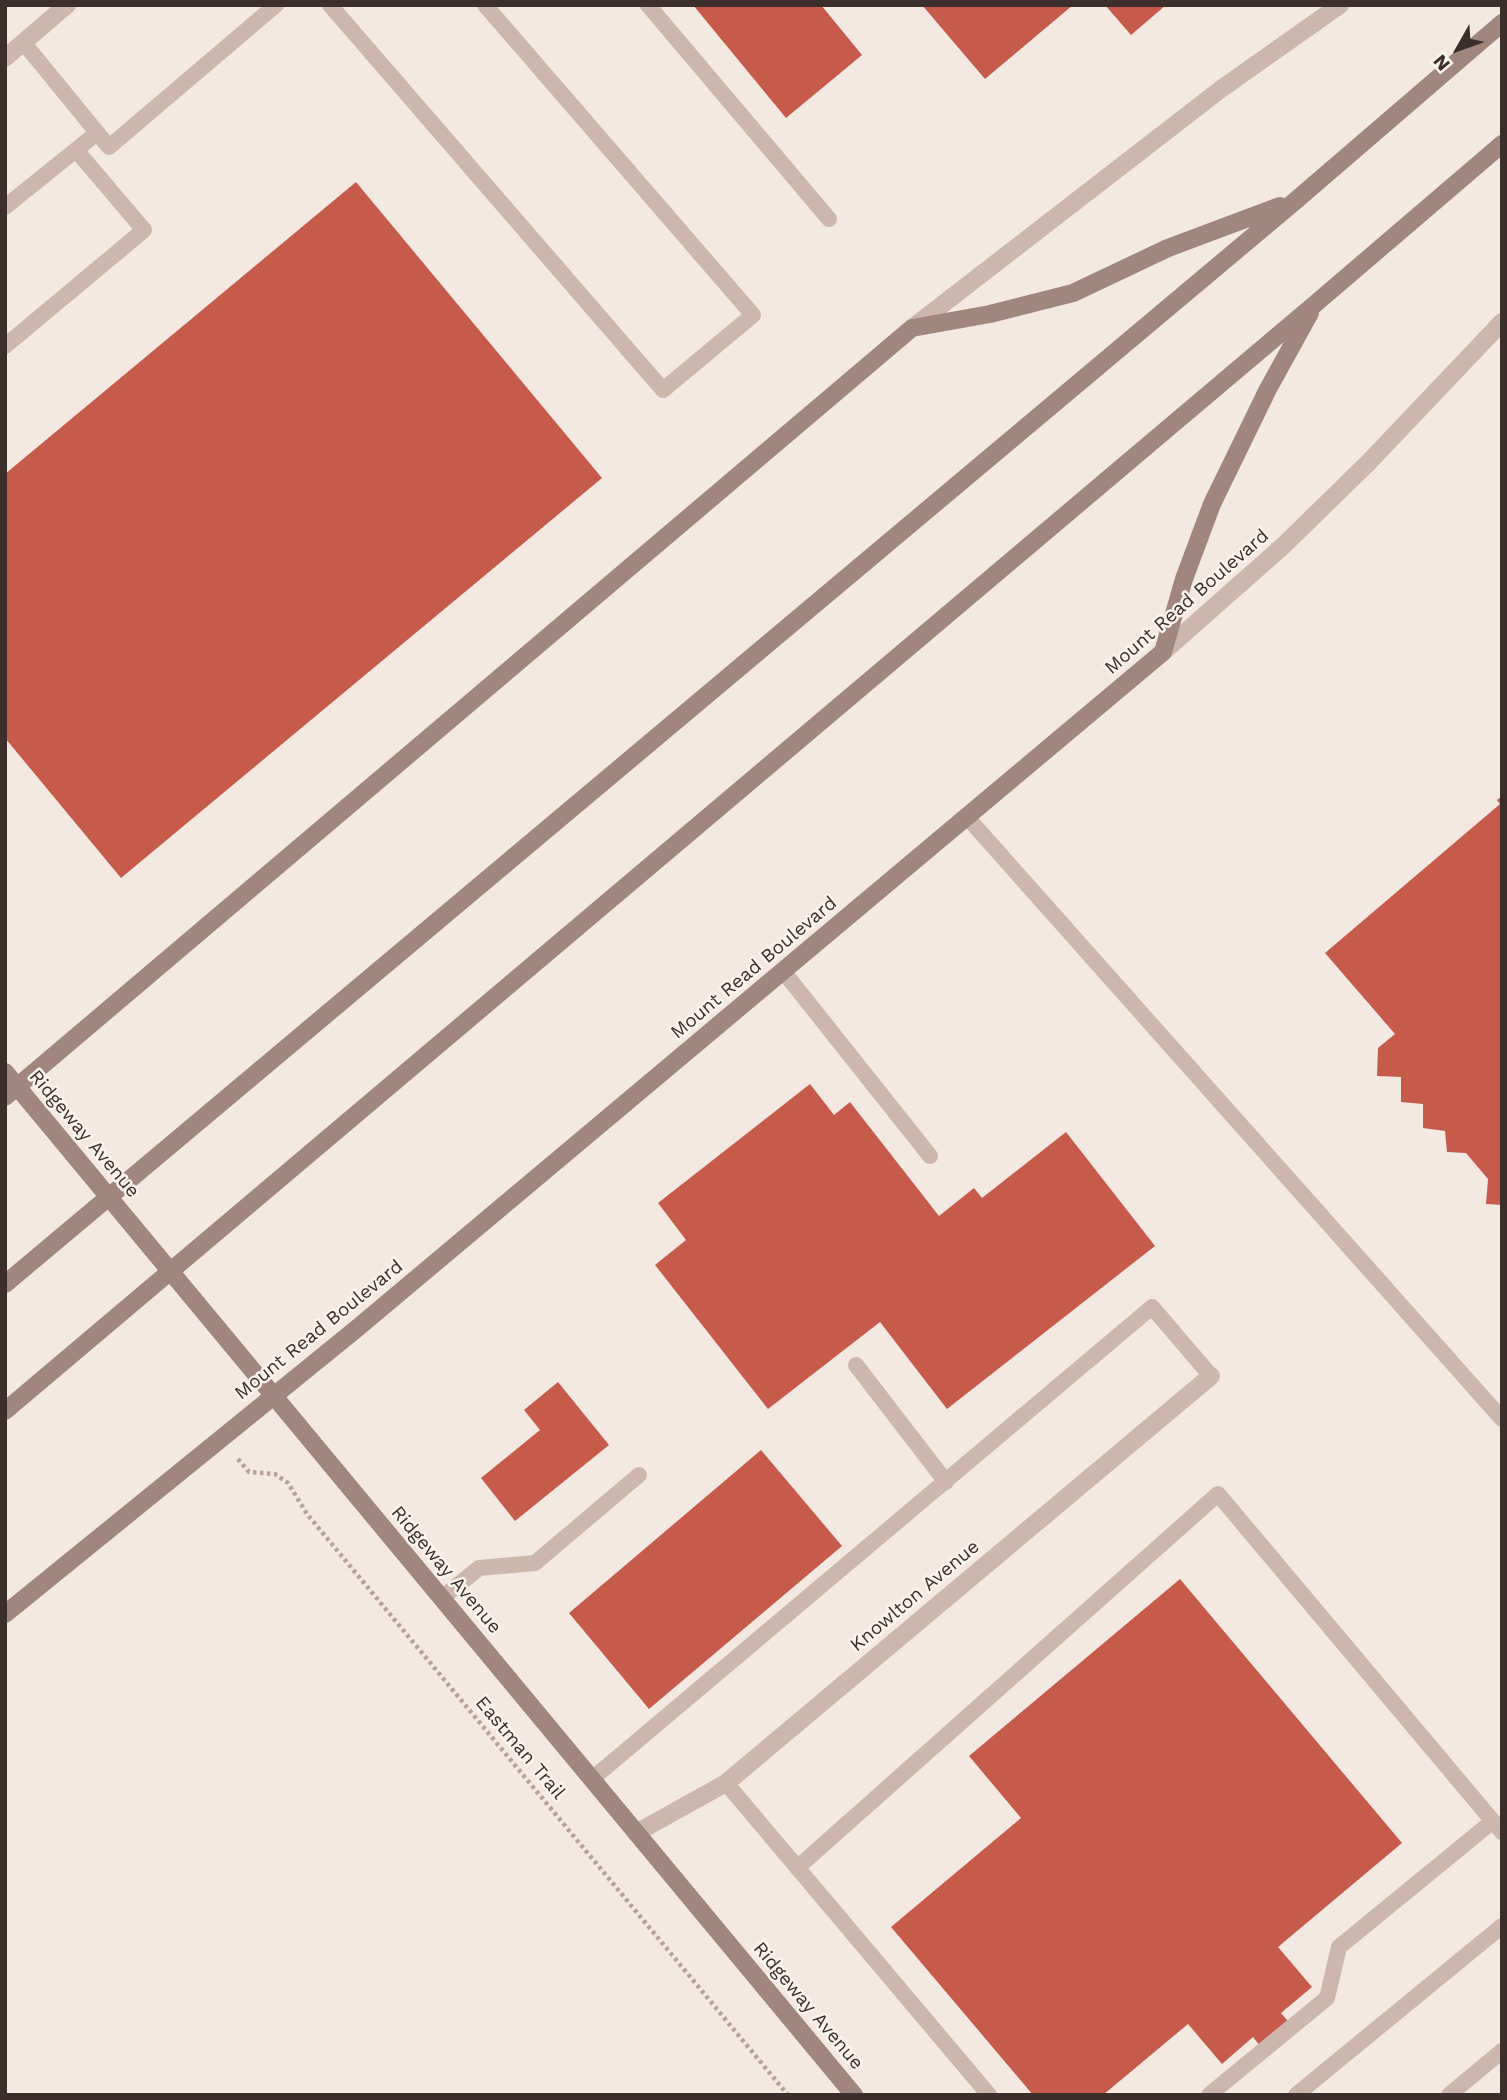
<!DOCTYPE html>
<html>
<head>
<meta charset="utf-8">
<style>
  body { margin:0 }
  #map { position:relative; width:1507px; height:2100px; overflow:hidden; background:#f4e9e1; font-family:"Work Sans",sans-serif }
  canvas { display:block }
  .frame { position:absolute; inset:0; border:7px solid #3b2e2b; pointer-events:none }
  .north { position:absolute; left:1423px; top:14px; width:70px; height:70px; -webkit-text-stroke:5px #fbf3ee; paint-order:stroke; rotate:230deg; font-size:19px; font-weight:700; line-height:28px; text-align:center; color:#3b2e2b }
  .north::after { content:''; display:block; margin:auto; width:24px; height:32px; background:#3b2e2b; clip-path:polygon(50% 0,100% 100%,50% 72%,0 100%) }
</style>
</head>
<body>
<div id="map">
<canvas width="1507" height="2100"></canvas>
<div class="frame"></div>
<div class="north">N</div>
</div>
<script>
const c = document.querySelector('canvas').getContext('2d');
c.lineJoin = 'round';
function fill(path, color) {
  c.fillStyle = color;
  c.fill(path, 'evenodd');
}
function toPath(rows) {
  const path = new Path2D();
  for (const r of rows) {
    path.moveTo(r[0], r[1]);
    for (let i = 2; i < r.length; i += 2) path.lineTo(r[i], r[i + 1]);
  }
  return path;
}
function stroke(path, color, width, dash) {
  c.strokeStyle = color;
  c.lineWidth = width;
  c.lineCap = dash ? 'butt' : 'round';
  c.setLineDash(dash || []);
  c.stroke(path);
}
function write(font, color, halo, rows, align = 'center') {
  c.font = font + ' "Work Sans",sans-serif';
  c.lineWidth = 5;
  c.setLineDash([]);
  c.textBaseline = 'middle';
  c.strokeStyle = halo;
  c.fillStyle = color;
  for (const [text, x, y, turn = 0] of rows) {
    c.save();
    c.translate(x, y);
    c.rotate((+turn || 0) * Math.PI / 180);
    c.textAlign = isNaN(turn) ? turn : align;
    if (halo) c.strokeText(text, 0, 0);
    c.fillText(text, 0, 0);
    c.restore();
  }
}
fill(toPath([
  [693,5,821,5,862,55,786,118],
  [922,5,1073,5,985,79],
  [1105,5,1166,5,1131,35],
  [356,182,602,478,121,878,5,738,5,474],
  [1502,796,1502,1205,1486,1204,1488,1179,1466,1153,1447,1152,1445,1131,1423,1128,1423,1104,1401,1102,1401,1077,1377,1076,1378,1048,1395,1034,1325,953,1500,804,1497,800],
  [810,1084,834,1115,850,1102,939,1216,974,1188,982,1198,1066,1132,1155,1246,947,1409,880,1322,768,1409,655,1265,686,1240,658,1203],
  [558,1382,609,1445,515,1521,481,1478,540,1430,524,1410],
  [761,1450,842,1546,649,1709,569,1613],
  [1180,1579,1402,1843,1278,1947,1312,1987,1281,2013,1293,2027,1264,2051,1253,2037,1222,2064,1188,2024,1103,2095,1033,2095,891,1927,1021,1818,969,1756]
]), '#c75b4b');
stroke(toPath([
  [238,1459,249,1472,275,1474,288,1483,307,1514,788,2095]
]), '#b9a196', 4.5, [3.5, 3.5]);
stroke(toPath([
  [330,5,663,390,753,315,485,5],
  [648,5,829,219],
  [23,42,109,147,276,5],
  [5,207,97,133],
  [5,346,144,230,76,150],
  [967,817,1502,1419],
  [783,971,930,1156],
  [856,1365,946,1482],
  [442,1598,479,1568,535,1563,639,1475],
  [592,1779,1152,1307,1211,1376],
  [726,1783,989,2095],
  [797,1868,1218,1494,1502,1832],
  [1209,2095,1327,1998,1339,1947,1493,1821],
  [1296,2095,1502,1926],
  [1449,2095,1502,2051]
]), '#cdb7ac', 16);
stroke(toPath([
  [5,58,67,5],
  [912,328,1221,89,1340,5],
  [1163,652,1283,546,1369,462,1502,322],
  [636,1833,726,1783,1211,1376]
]), '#cdb7ac', 18);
stroke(toPath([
  [5,1072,854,2095],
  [5,1097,912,328,990,314,1073,293,1168,248,1280,206],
  [5,1284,1294,202,1502,23],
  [5,1411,1315,304,1502,144],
  [5,1614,355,1330,1163,652,1184,579,1212,504,1268,389,1310,313]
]), '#a1867d', 18);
write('19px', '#3b2e2b', '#fbf3ee', [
  ["Mount Read Boulevard",1187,602,-41],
  ["Mount Read Boulevard",754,968,-40],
  ["Ridgeway Avenue",84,1134,50],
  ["Mount Read Boulevard",319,1330,-39],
  ["Ridgeway Avenue",446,1570,50],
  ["Knowlton Avenue",915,1596,-40],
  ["Eastman Trail",520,1748,50],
  ["Ridgeway Avenue",808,2006,50]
]);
</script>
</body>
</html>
